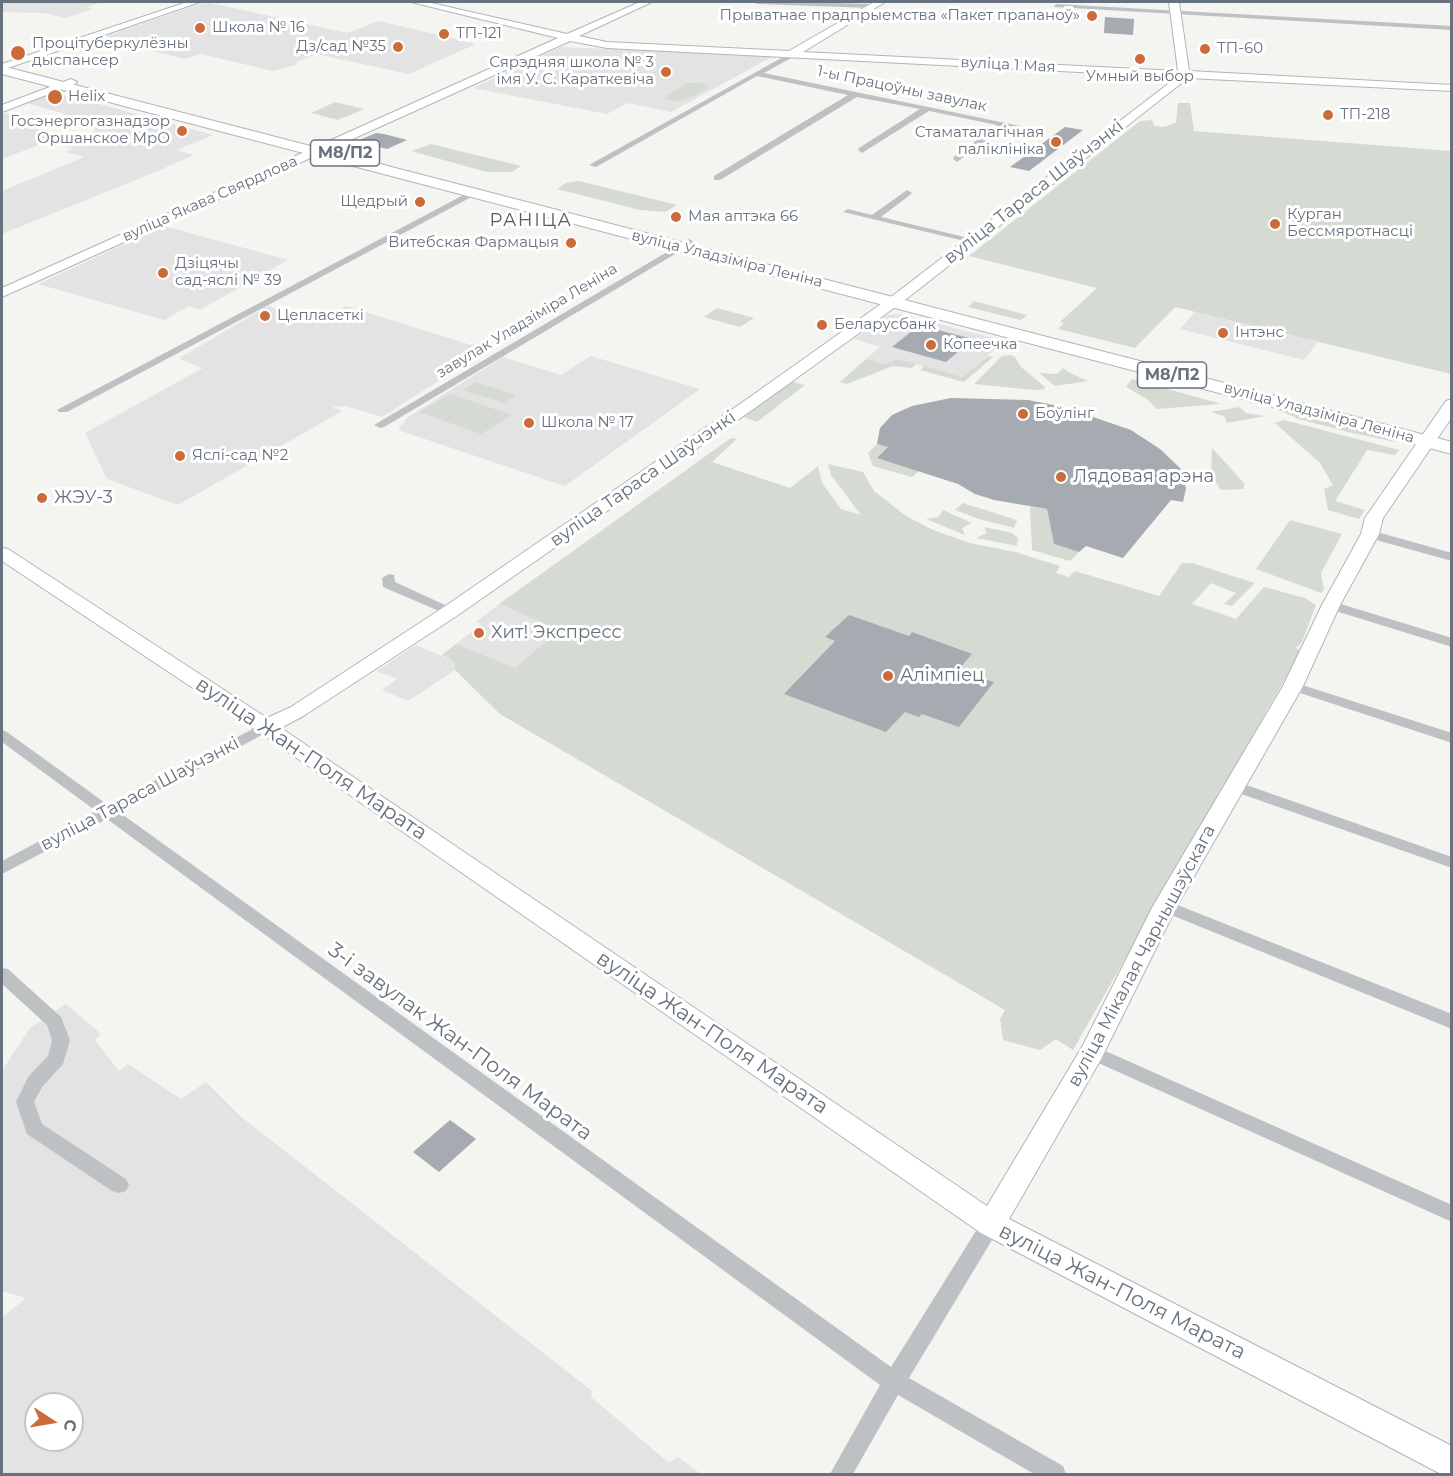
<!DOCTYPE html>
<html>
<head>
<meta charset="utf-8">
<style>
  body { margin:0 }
  #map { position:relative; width:1453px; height:1476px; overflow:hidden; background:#f4f4f1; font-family:Montserrat,sans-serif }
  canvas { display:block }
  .frame { position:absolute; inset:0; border:3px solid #67727e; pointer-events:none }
  .north { position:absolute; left:24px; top:1392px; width:60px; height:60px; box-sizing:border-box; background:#fff; border:2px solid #c2c7cb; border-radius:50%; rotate:102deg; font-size:16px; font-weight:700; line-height:24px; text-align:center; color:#67727e }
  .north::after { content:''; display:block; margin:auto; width:21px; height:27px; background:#cb6b3a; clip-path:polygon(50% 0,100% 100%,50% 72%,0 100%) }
</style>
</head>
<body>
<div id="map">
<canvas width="1453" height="1476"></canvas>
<div class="frame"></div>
<div class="north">С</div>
</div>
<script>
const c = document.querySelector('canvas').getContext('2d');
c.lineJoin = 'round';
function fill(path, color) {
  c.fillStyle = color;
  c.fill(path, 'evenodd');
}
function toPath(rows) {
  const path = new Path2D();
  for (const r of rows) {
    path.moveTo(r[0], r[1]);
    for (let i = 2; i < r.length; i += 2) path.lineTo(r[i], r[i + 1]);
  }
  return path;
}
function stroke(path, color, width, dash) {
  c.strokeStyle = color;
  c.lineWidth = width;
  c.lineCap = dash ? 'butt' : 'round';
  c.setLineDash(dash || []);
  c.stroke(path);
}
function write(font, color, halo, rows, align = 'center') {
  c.font = font + ' Montserrat,sans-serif';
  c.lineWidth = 6;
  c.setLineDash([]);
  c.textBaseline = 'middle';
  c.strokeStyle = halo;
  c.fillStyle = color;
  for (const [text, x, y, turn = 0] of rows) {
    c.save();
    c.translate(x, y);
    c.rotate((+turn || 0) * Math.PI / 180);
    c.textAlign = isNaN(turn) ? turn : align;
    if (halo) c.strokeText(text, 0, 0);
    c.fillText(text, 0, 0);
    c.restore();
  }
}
fill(toPath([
  [2,2,103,2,86,7,92,9,66,18,43,13,2,12],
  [206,2,347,33,379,21,476,44,409,74,316,54,295,63,299,64,273,71,201,54,185,59,107,40,114,38,106,36],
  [561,47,634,50,772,57,671,112,628,103,607,114,473,88],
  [53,93,77,98,213,135,177,150,193,155,158,171,2,234,2,191,84,157,66,152,73,148,60,145,96,130,60,120,65,114,27,103],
  [5,113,31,120,32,128,62,136,2,159,2,114],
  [164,226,288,260,200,310,189,306,164,320,38,284],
  [268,306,319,323,346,306,487,350,382,417,346,406,332,407,342,411,178,505,107,479,85,433,203,368,181,360,181,357],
  [1195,312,1318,342,1304,360,1180,329],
  [900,314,1005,341,962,377,897,359,883,364,866,359,880,347,854,339,887,315],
  [591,356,700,389,565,486,398,430,408,417,503,357,561,375],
  [499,604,559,630,515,668,456,644,481,624,476,622],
  [416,645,454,661,455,670,408,701,382,690,397,679,377,671],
  [66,1004,101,1034,95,1040,119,1071,128,1064,181,1099,206,1082,240,1116,592,1391,591,1397,669,1463,678,1457,701,1474,2,1474,2,1318,26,1298,2,1291,2,1071,30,1028],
  [36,1404,72,1404,72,1440,36,1440]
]), '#e2e3e2');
fill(toPath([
  [687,83,702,83,708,88,685,100,672,101,664,98],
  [335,102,364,109,338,120,311,113],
  [1178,103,1190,103,1194,131,1451,151,1451,374,1175,307,1135,348,1058,329,1064,323,1060,322,1097,288,969,256,1140,121,1152,120,1154,126,1163,127,1176,123],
  [431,144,521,166,512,172,487,172,411,151],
  [579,181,677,205,665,212,640,210,557,189,566,183],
  [974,301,1027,315,1021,320,968,307],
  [717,308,754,318,740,327,704,317],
  [1009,355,1014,356,1021,367,1045,387,1044,389,1035,390,974,384,1002,356],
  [988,356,993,357,964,382,920,370,925,366,962,377],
  [866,359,883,364,897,359,916,364,912,368,893,366,847,384,840,382],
  [1063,368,1070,373,1088,381,1055,386,1039,373,1057,374],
  [1132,379,1218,403,1220,404,1157,409,1147,399,1126,387],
  [790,381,805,385,757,422,742,416],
  [476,382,516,395,503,403,463,390],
  [450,394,512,415,481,434,419,412],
  [1239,407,1246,413,1265,416,1227,423,1224,416,1211,412],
  [1281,407,1399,438,1396,442,1352,433,1299,419,1279,410],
  [1284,420,1399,450,1395,455,1367,450,1335,501,1365,510,1359,519,1328,510,1324,489,1333,485,1320,463,1275,423],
  [731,438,737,439,712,462,790,488,818,466,822,483,841,509,861,515,831,475,828,464,863,472,874,491,906,516,933,530,970,543,1015,552,1060,566,1056,573,1069,577,1075,571,1159,596,1182,563,1192,563,1255,583,1232,606,1224,604,1236,593,1211,583,1192,604,1236,619,1264,587,1305,598,1316,605,1302,642,1296,648,1301,651,1073,1050,1056,1039,1040,1050,1003,1040,1000,1019,1005,1010,500,714,455,670,454,661,442,655,456,644,515,668,559,630,499,604],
  [877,444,888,447,878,458,919,471,912,477,873,466,868,453],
  [1212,448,1244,483,1244,489,1221,490,1211,475],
  [963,503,1017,520,1014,528,979,519,955,510],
  [1030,507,1047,509,1054,544,1079,552,1070,561,1032,550],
  [943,510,972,523,962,528,965,535,926,519,939,517],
  [1290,520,1342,534,1321,573,1324,589,1321,593,1256,569],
  [984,527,1012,533,1018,538,1017,546,976,538,987,533]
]), '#d5dad3');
fill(toPath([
  [1105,17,1134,19,1133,35,1104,33],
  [1065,127,1083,130,1029,171,1010,167],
  [376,133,384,134,407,140,387,149,357,141],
  [922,326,926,327,973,339,946,362,892,347,917,327],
  [951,398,1028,400,1064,407,1131,430,1160,449,1180,468,1186,488,1183,502,1171,500,1123,558,1086,546,1079,552,1054,544,1047,509,994,500,975,494,958,484,877,458,888,447,877,444,880,428,892,415,912,406],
  [849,615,909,636,912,632,972,654,958,670,994,682,959,727,922,714,919,717,905,712,886,732,784,694,835,641,825,637],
  [450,1120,476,1139,439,1172,413,1152]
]), '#a5abb0');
const secondary = toPath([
  [187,2,200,2,2,70,2,64,187,2],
  [411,2,427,2,567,34,640,2,652,2,579,36,607,42,789,51,874,2,885,2,803,52,1178,71,1169,2,1179,2,1189,71,1452,85,1452,91,1188,78,905,300,762,403,458,615,305,715,281,728,987,1206,1082,1047,1153,906,1283,686,1322,605,1361,534,1365,518,1446,401,1452,399,1452,417,1383,518,1379,534,1340,605,1303,686,1177,906,1101,1059,1009,1219,1452,1446,1452,1474,1441,1474,981,1233,259,732,2,561,2,548,8,549,267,718,291,707,444,607,750,397,895,294,1177,77,607,48,570,41,2,297,2,288,558,38,411,2],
  [71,79,77,82,75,84,2,112,2,105,71,79]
]);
const primary = toPath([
  [2,66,1452,442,1452,454,2,74,2,66]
]);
stroke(secondary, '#b1b5b9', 2);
stroke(primary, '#b2b5b8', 2);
fill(toPath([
  [753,2,804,2,873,4,877,6,873,8,757,4,753,2],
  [1056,4,1452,26,1452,30,1054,7,1056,4],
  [792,52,795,56,764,73,1044,131,1040,134,1005,126,957,162,953,159,954,157,997,125,929,111,862,153,858,150,859,148,920,109,857,97,720,180,714,180,714,176,848,95,757,76,596,167,589,165,792,52],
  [907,190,912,193,910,195,881,217,973,239,973,243,843,212,848,209,872,215,907,190],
  [471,191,479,193,67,412,59,412,57,410,471,191],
  [689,239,694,242,692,244,384,427,380,428,374,425,689,239],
  [1370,530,1452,553,1452,561,1365,537,1365,531,1370,530],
  [389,574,394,575,395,582,458,611,456,614,446,614,383,587,382,578,389,574],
  [1331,601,1452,638,1452,647,1326,608,1324,605,1326,602,1331,601],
  [1293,682,1452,733,1452,743,1288,689,1286,686,1293,682],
  [266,722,273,727,271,730,119,812,891,1367,984,1218,991,1215,998,1218,1001,1224,998,1230,909,1378,1063,1466,1066,1474,1034,1474,898,1395,853,1474,830,1474,880,1385,107,819,2,874,2,861,96,811,2,742,2,730,7,732,108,805,266,722],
  [1235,781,1452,857,1452,868,1230,790,1227,786,1235,781],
  [1165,900,1452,1014,1452,1029,1159,910,1157,906,1159,902,1165,900],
  [2,968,8,969,61,1017,70,1040,63,1064,42,1087,34,1102,42,1124,126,1179,129,1185,126,1191,119,1193,112,1191,27,1134,16,1102,28,1077,48,1056,52,1040,47,1025,2,984,2,968],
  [1092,1045,1452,1205,1452,1222,1085,1057,1083,1052,1085,1047,1092,1045]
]), '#bec1c4');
fill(secondary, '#fff');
fill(primary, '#fff');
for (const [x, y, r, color] of [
  [1092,16,6,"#cb6b3a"],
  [200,28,6,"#cb6b3a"],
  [444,34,6,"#cb6b3a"],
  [398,47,6,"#cb6b3a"],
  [1205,49,6,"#cb6b3a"],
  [18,53,8,"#cb6b3a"],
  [1140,59,6,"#cb6b3a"],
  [666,72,6,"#cb6b3a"],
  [55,97,8,"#cb6b3a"],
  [1328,115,6,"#cb6b3a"],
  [182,131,6,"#cb6b3a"],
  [1056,142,6,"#cb6b3a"],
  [420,202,6,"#cb6b3a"],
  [676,217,6,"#cb6b3a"],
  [1275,224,6,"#cb6b3a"],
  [571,243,6,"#cb6b3a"],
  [163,273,6,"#cb6b3a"],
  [265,316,6,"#cb6b3a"],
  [822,325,6,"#cb6b3a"],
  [1223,333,6,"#cb6b3a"],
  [931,345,6,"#cb6b3a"],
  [1023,414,6,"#cb6b3a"],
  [529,423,6,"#cb6b3a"],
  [180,456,6,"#cb6b3a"],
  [1061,477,6,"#cb6b3a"],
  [42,498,6,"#cb6b3a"],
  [479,633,6,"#cb6b3a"],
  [888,676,6,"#cb6b3a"]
]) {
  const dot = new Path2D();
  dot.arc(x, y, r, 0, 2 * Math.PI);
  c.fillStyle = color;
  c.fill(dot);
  stroke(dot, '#fff', 2);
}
write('15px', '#67727e', '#fff', [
  ["Прыватнае прадпрыемства «Пакет прапаноў»",1080,16,"right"],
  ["Школа № 16",212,28],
  ["ТП-121",456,34],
  ["Процітуберкулёзны",32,44],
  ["дыспансер",32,61],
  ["Дз/сад №35",386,47,"right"],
  ["ТП-60",1217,49],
  ["Сярэдняя школа № 3",654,63,"right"],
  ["імя У. С. Караткевіча",654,80,"right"],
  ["Умный выбор",1140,77,"center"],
  ["Helix",68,97],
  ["ТП-218",1340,115],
  ["Госэнергогазнадзор",170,122,"right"],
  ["Оршанское МрО",170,139,"right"],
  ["Стаматалагічная",1044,133,"right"],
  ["паліклініка",1044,150,"right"],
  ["Щедрый",408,202,"right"],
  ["Курган",1287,215],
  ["Бессмяротнасці",1287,232],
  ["Мая аптэка 66",688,217],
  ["Витебская Фармацыя",559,243,"right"],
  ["Дзіцячы",175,264],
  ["сад-яслі № 39",175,281],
  ["Цепласеткі",277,316],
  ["Беларусбанк",834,325],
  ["Інтэнс",1235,333],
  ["Копеечка",943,345],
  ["Боўлінг",1035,414],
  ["Школа № 17",541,423],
  ["Яслі-сад №2",192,456]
], 'left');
write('15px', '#67727e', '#fff', [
  ["вуліца 1 Мая",1008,65,3],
  ["1-ы Працоўны завулак",902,89,12],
  ["вуліца Якава Свярдлова",210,199,-24],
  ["вуліца Уладзіміра Леніна",727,259,14],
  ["завулак Уладзіміра Леніна",527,321,-31],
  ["вуліца Уладзіміра Леніна",1319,413,15]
]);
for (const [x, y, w] of [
  [345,153,69],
  [1172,375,69]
]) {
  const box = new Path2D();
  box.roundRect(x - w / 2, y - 13, w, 26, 4.5);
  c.fillStyle = '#fff';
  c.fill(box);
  stroke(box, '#67727e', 1.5);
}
write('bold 16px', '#67727e', null, [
  ["М8/П2",345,153],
  ["М8/П2",1172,375]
]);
write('18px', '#67727e', '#fff', [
  ["вуліца Тараса Шаўчэнкі",1034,192,-38],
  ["вуліца Тараса Шаўчэнкі",643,479,-35],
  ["вуліца Тараса Шаўчэнкі",140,794,-28],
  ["вуліца Мікалая Чарнышэўскага",1142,956,-62]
]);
c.letterSpacing = '1.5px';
write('18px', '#545b64', '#fff', [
  ["РАНІЦА",531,221]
]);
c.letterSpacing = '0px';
write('18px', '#67727e', '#fff', [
  ["Лядовая арэна",1073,477],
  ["ЖЭУ-3",54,498],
  ["Хит! Экспресс",491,633],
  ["Алімпіец",900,676]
], 'left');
write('21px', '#67727e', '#fff', [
  ["вуліца Жан-Поля Марата",311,759,34],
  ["вуліца Жан-Поля Марата",712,1033,34],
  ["3-і завулак Жан-Поля Марата",460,1042,36],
  ["вуліца Жан-Поля Марата",1122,1292,27]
]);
</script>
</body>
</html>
